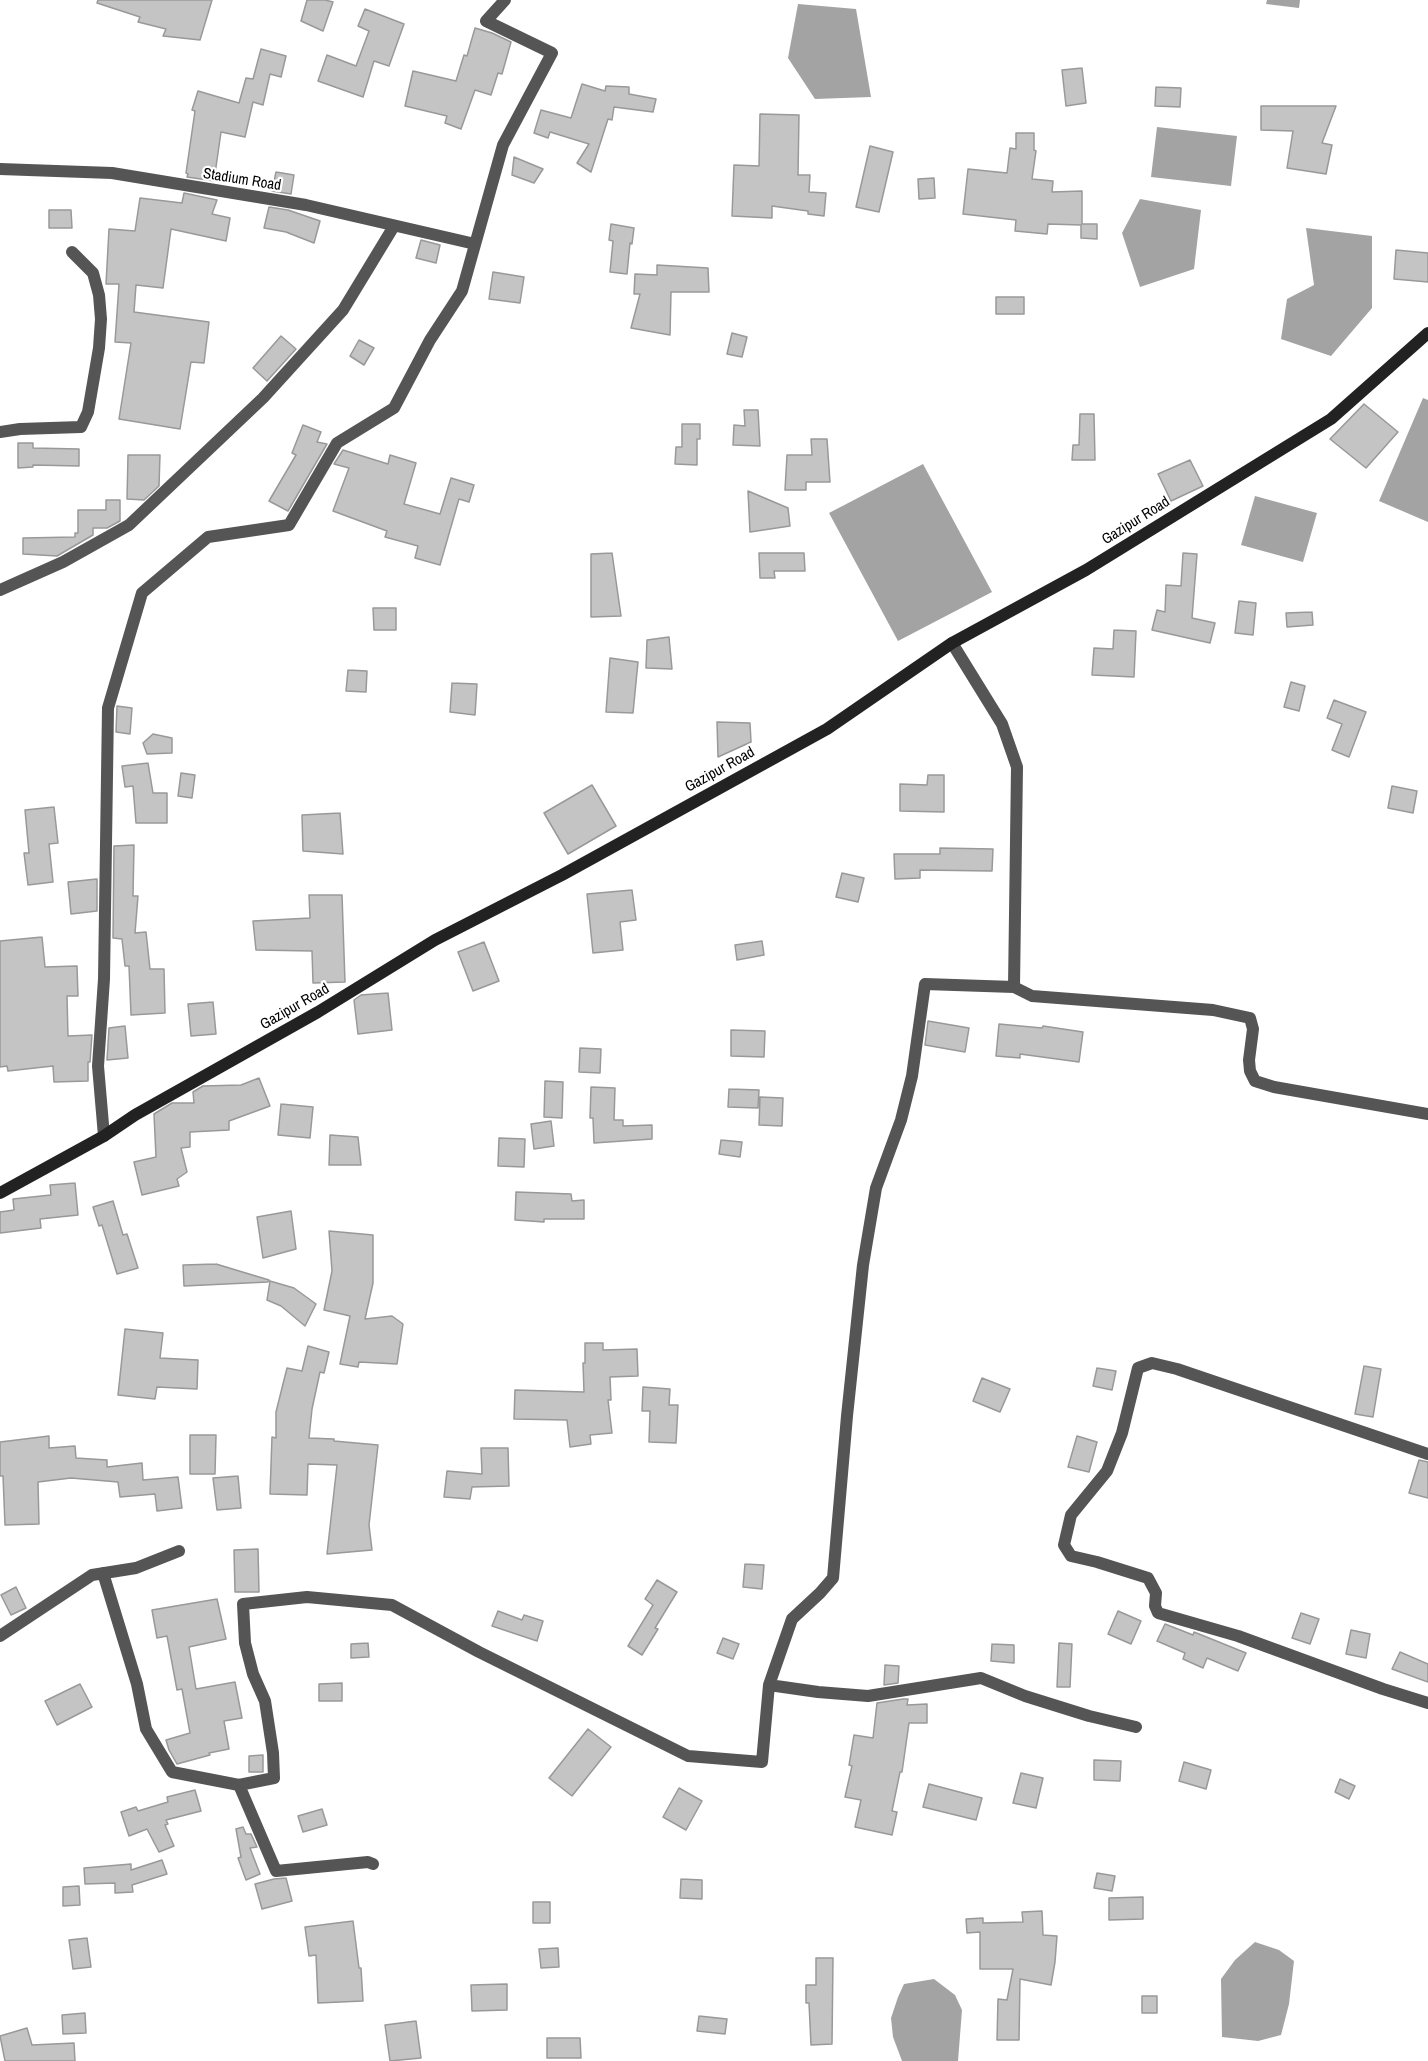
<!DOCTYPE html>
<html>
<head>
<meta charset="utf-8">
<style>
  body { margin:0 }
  canvas { display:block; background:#fff }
</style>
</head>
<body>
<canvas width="1428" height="2061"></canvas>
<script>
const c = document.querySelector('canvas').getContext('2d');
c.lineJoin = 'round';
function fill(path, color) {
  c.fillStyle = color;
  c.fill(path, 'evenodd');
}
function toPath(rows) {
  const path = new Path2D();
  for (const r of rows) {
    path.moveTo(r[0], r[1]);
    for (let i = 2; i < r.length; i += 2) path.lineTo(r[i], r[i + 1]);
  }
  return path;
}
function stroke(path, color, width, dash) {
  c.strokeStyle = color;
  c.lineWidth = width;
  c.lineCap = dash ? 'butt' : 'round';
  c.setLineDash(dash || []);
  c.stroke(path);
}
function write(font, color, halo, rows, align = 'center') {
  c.font = font + ' "Archivo Narrow",sans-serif';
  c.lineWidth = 4.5;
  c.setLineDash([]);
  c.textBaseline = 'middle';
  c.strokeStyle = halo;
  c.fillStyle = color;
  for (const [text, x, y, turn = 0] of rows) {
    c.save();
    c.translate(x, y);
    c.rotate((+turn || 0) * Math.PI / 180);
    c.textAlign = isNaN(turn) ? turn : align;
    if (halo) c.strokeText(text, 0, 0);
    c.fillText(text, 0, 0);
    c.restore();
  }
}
fill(toPath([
  [1267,0,1300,0,1299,8,1266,4],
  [798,4,856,9,871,97,815,99,788,58],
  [1157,127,1237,136,1231,186,1151,177],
  [1140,199,1201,210,1194,269,1140,287,1122,233],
  [1306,228,1372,236,1372,308,1331,356,1281,339,1287,299,1314,285],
  [1423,398,1428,400,1428,522,1379,501],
  [923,464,992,592,898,641,829,513],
  [1255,496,1317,513,1303,562,1241,545],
  [1255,1942,1279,1950,1294,1961,1289,2004,1281,2035,1258,2041,1222,2037,1221,1979,1235,1960],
  [934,1979,955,1995,962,2010,958,2061,902,2061,893,2037,891,2018,898,1997,904,1984]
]), '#a3a3a3');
const building = toPath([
  [98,0,212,0,200,40,163,36,166,29,138,22,140,17,97,3,98,0],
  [307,0,325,0,333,2,323,31,301,21,307,0],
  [365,9,404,24,389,66,374,61,363,97,318,81,327,55,356,66,369,31,358,26,365,9],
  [475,28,492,33,511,42,502,74,498,73,491,95,475,90,461,129,445,123,447,116,405,106,413,71,456,81,464,55,467,56,475,28],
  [261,49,286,56,281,77,270,74,263,105,253,102,245,137,221,132,214,181,187,177,188,174,186,173,195,111,192,110,198,91,239,103,246,78,253,79,261,49],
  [1082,68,1086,103,1066,106,1062,70,1082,68],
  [582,84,605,91,606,86,629,87,629,94,656,99,653,112,614,107,612,120,608,119,591,172,577,163,589,144,550,132,548,138,534,133,541,110,571,118,582,84],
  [1156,87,1181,88,1180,107,1155,106,1156,87],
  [1261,106,1336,106,1322,143,1332,145,1326,174,1287,168,1293,131,1261,130,1261,106],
  [760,114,799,115,798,175,810,175,809,192,826,193,824,216,808,214,808,211,772,206,772,218,732,216,734,165,759,166,760,114],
  [1016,133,1034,133,1034,150,1036,151,1032,179,1053,181,1052,192,1082,191,1082,224,1097,224,1097,239,1081,238,1081,225,1048,224,1047,234,1015,231,1016,220,963,214,968,169,1007,173,1010,148,1016,149,1016,133],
  [870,146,893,152,879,212,856,207,870,146],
  [514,157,543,169,534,183,512,175,514,157],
  [276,172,294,175,291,194,272,191,276,172],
  [934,178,935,198,919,199,918,179,934,178],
  [184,193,217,200,212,214,230,218,226,241,171,229,163,288,136,285,134,312,209,322,204,363,191,362,180,429,119,419,131,343,115,342,119,284,106,284,109,229,135,231,140,198,182,203,184,193],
  [269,207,288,210,320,221,314,243,286,232,264,228,269,207],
  [49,210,71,210,72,228,49,228,49,210],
  [611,224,634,228,632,244,630,243,627,274,610,272,613,241,609,240,611,224],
  [421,240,440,245,436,263,416,258,421,240],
  [1396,250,1428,253,1428,282,1394,279,1396,250],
  [657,265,708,268,709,292,671,292,670,335,631,328,640,294,634,294,635,274,657,275,657,265],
  [493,272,524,277,520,303,489,299,493,272],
  [996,297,1024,297,1024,314,996,314,996,297],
  [732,333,747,337,742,357,727,354,732,333],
  [281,336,296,349,267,381,253,368,281,336],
  [359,340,374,348,364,365,350,356,359,340],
  [1364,404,1398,432,1366,468,1330,439,1364,404],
  [744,410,758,410,760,446,733,445,734,425,745,426,744,410],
  [1080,414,1094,414,1095,460,1072,460,1073,445,1079,445,1080,414],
  [682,424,700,424,700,439,697,439,697,465,675,464,676,447,682,447,682,424],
  [303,425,321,432,317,442,327,444,288,511,269,501,296,455,292,453,303,425],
  [811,439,827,439,830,482,806,482,806,490,785,490,787,455,812,455,811,439],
  [18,443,33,443,33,448,79,449,79,466,33,465,33,467,18,468,18,443],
  [343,450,388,464,390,455,416,463,404,504,440,514,451,478,474,485,469,502,459,499,440,565,415,558,418,546,385,537,387,531,333,511,349,468,334,464,343,450],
  [128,455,160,455,159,486,144,500,127,499,128,455],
  [1190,460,1203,486,1171,501,1158,474,1190,460],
  [748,491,788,508,790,526,750,532,748,491],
  [106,500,120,500,120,521,107,528,93,528,93,535,57,556,23,554,23,538,75,537,75,533,78,533,78,510,106,510,106,500],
  [612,553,621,616,591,617,591,554,612,553],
  [759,553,804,553,805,571,774,571,775,578,760,578,759,553],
  [1183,553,1197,554,1192,618,1215,623,1210,643,1152,630,1157,610,1165,612,1166,585,1181,586,1183,553],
  [1239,601,1256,603,1253,635,1235,633,1239,601],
  [373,608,396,608,396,630,374,630,373,608],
  [1312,612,1313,625,1287,627,1286,613,1312,612],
  [1114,630,1136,631,1134,677,1092,675,1094,648,1113,649,1114,630],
  [669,637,672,669,646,668,647,640,669,637],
  [610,658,638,662,633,713,606,712,610,658],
  [348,670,367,671,366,692,346,691,348,670],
  [1291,682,1305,686,1299,711,1284,707,1291,682],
  [452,683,477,684,475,715,450,712,452,683],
  [1334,700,1366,712,1349,757,1332,750,1342,724,1327,718,1334,700],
  [117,706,132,708,130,734,116,732,117,706],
  [717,722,750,723,751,742,718,757,717,722],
  [153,734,172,738,172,753,147,754,143,743,153,734],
  [148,763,153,793,167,793,167,823,136,823,133,786,125,787,122,766,148,763],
  [181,773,195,775,192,798,178,796,181,773],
  [928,775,944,775,944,812,900,811,900,784,927,785,928,775],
  [592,785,616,826,568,854,544,813,592,785],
  [1392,786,1417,791,1413,813,1388,808,1392,786],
  [54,807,58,843,49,844,53,882,28,885,24,853,29,853,25,810,54,807],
  [340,813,343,854,303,851,302,815,340,813],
  [134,845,133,896,138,896,135,933,146,932,150,969,164,969,165,1013,131,1015,129,966,125,966,122,939,113,938,114,846,134,845],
  [940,848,993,849,992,871,920,870,920,878,895,879,894,854,940,854,940,848],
  [842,873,864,878,858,902,836,897,842,873],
  [97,879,97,911,71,914,68,882,97,879],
  [632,890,636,920,620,922,623,950,593,953,587,894,632,890],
  [309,895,342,895,345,982,313,983,312,951,256,950,253,921,310,918,309,895],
  [42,937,45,967,77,966,78,996,67,996,68,1036,92,1035,90,1062,88,1062,88,1081,54,1082,53,1066,8,1071,7,1066,0,1067,0,941,42,937],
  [762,941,764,955,737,960,735,945,762,941],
  [484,942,499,981,473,991,458,952,484,942],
  [388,993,392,1030,358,1034,354,1000,361,995,388,993],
  [213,1002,216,1034,191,1036,188,1004,213,1002],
  [928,1021,969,1028,965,1052,925,1045,928,1021],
  [999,1024,1042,1028,1043,1026,1083,1032,1079,1062,1020,1054,1020,1058,996,1056,999,1024],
  [125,1026,128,1058,107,1060,109,1028,125,1026],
  [731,1030,765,1031,764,1057,731,1056,731,1030],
  [580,1048,601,1049,600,1073,579,1072,580,1048],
  [259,1078,270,1106,229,1121,229,1130,190,1132,190,1147,181,1148,187,1172,177,1179,179,1186,142,1195,134,1162,156,1157,154,1114,172,1103,194,1103,193,1092,203,1086,241,1085,259,1078],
  [545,1081,563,1082,562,1118,544,1117,545,1081],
  [591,1087,615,1088,614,1120,623,1120,623,1126,652,1125,652,1139,594,1143,593,1118,590,1118,591,1087],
  [729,1089,759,1090,758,1108,728,1107,729,1089],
  [760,1097,783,1098,782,1126,759,1125,760,1097],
  [281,1104,313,1107,310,1138,278,1135,281,1104],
  [551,1121,554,1146,534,1149,531,1124,551,1121],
  [330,1135,358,1137,361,1165,329,1165,330,1135],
  [499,1138,525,1139,524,1167,498,1166,499,1138],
  [721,1140,742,1142,740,1157,719,1154,721,1140],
  [75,1183,78,1215,40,1219,41,1228,0,1233,0,1212,14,1210,13,1199,51,1195,50,1185,75,1183],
  [516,1192,571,1194,572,1201,584,1200,584,1219,544,1219,544,1222,515,1220,516,1192],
  [113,1201,123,1235,127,1234,138,1268,117,1274,102,1225,99,1226,93,1207,113,1201],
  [291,1211,296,1249,263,1258,257,1217,291,1211],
  [329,1231,373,1235,373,1283,365,1319,392,1316,403,1324,397,1364,359,1362,358,1367,340,1364,350,1316,324,1310,332,1271,329,1231],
  [216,1264,269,1280,268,1282,184,1286,183,1265,216,1264],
  [270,1281,294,1288,316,1304,305,1326,281,1306,267,1300,270,1281],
  [125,1329,163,1333,160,1358,198,1360,197,1389,157,1387,155,1399,118,1395,125,1329],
  [585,1343,603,1343,603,1350,637,1349,638,1376,610,1377,611,1400,608,1400,612,1433,590,1435,591,1444,570,1447,567,1420,514,1419,515,1390,584,1392,583,1363,585,1363,585,1343],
  [308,1346,329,1352,324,1373,320,1372,312,1409,309,1438,334,1439,334,1441,378,1445,369,1525,372,1550,327,1554,337,1465,308,1464,307,1495,270,1494,272,1437,276,1438,276,1412,287,1368,302,1371,308,1346],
  [1364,1366,1381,1369,1373,1417,1355,1414,1364,1366],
  [1097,1368,1116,1371,1112,1390,1093,1386,1097,1368],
  [982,1378,1010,1389,1000,1412,973,1401,982,1378],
  [643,1387,670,1389,669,1405,678,1405,676,1443,649,1442,650,1411,642,1411,643,1387],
  [190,1435,216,1435,215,1474,190,1474,190,1435],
  [49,1436,49,1448,75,1446,76,1458,107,1460,107,1467,142,1463,143,1480,178,1477,182,1508,157,1511,155,1494,120,1497,118,1482,71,1478,38,1482,39,1524,5,1525,3,1476,0,1476,0,1442,49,1436],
  [1077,1436,1097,1442,1089,1472,1068,1467,1077,1436],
  [481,1448,508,1448,509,1486,472,1487,470,1499,444,1497,447,1471,482,1474,481,1448],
  [1419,1460,1428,1462,1428,1498,1409,1493,1419,1460],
  [238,1476,241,1508,217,1510,213,1478,238,1476],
  [258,1549,259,1592,235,1592,234,1550,258,1549],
  [745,1564,764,1565,762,1589,743,1587,745,1564],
  [657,1580,677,1592,655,1628,658,1629,642,1655,628,1646,653,1605,645,1599,657,1580],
  [16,1587,26,1608,11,1615,1,1595,16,1587],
  [217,1599,226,1639,189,1647,196,1689,235,1682,242,1718,224,1721,229,1749,209,1753,210,1755,177,1764,169,1750,166,1740,190,1733,182,1689,177,1690,167,1636,157,1638,152,1610,217,1599],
  [498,1611,522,1620,524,1615,543,1621,537,1641,492,1626,498,1611],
  [1118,1611,1141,1621,1131,1644,1108,1634,1118,1611],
  [1301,1613,1319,1619,1310,1644,1292,1638,1301,1613],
  [1165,1624,1193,1635,1194,1632,1199,1634,1246,1653,1238,1671,1207,1658,1203,1668,1183,1659,1185,1653,1157,1641,1165,1624],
  [1351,1630,1370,1634,1366,1658,1346,1654,1351,1630],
  [723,1638,739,1644,733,1659,717,1653,723,1638],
  [368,1643,369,1657,351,1658,351,1644,368,1643],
  [1059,1643,1072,1644,1070,1687,1057,1687,1059,1643],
  [992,1644,1014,1645,1014,1663,991,1661,992,1644],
  [1400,1652,1428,1664,1428,1682,1392,1669,1400,1652],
  [885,1665,899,1666,898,1683,884,1685,885,1665],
  [342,1683,342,1701,319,1701,319,1684,342,1683],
  [80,1684,92,1707,57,1725,45,1701,80,1684],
  [903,1699,908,1699,907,1705,927,1704,927,1723,909,1723,902,1772,900,1772,892,1811,897,1812,892,1835,855,1827,861,1800,845,1797,852,1766,849,1765,854,1735,873,1738,877,1703,903,1699],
  [588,1729,611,1747,572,1796,549,1778,588,1729],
  [263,1755,263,1772,249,1772,249,1756,263,1755],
  [1094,1760,1121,1761,1120,1781,1094,1780,1094,1760],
  [1184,1762,1211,1770,1206,1789,1179,1781,1184,1762],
  [1021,1773,1043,1778,1036,1808,1013,1803,1021,1773],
  [1340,1779,1355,1786,1349,1799,1335,1792,1340,1779],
  [929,1784,982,1798,976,1820,923,1807,929,1784],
  [679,1788,702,1801,686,1830,663,1817,679,1788],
  [195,1790,201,1811,166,1820,168,1824,165,1825,174,1846,159,1852,147,1829,129,1836,121,1812,136,1807,138,1811,168,1802,167,1797,195,1790],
  [322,1809,327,1825,303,1832,298,1816,322,1809],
  [243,1827,246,1834,251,1834,257,1847,250,1848,260,1874,246,1880,238,1858,241,1857,236,1829,243,1827],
  [162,1860,167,1874,132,1885,133,1892,115,1893,115,1883,85,1884,84,1868,131,1864,131,1870,162,1860],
  [1097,1873,1115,1876,1112,1891,1094,1888,1097,1873],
  [286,1878,292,1901,262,1909,255,1884,274,1879,286,1878],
  [681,1879,702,1880,702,1899,680,1898,681,1879],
  [79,1886,80,1905,63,1906,63,1887,79,1886],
  [1143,1897,1143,1919,1109,1920,1109,1898,1143,1897],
  [533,1902,550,1902,550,1923,533,1923,533,1902],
  [1042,1911,1043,1935,1057,1936,1055,1962,1051,1985,1020,1979,1019,2040,997,2040,998,1999,1007,2000,1013,1969,980,1969,980,1932,967,1933,966,1919,983,1918,983,1923,1023,1922,1022,1912,1042,1911],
  [353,1921,359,1968,361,1968,363,2001,318,2003,316,1955,309,1956,305,1927,353,1921],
  [87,1938,91,1967,73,1969,69,1940,87,1938],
  [558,1948,559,1967,541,1968,539,1949,558,1948],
  [816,1958,833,1958,832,2044,811,2045,809,2003,806,2003,806,1985,816,1985,816,1958],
  [507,1984,507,2010,472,2011,471,1985,507,1984],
  [1142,1996,1157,1996,1157,2013,1142,2013,1142,1996],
  [85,2013,86,2033,63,2034,62,2015,85,2013],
  [699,2016,727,2019,725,2034,697,2031,699,2016],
  [416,2021,421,2058,390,2061,385,2025,416,2021],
  [27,2028,32,2045,74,2043,75,2061,5,2061,0,2036,27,2028],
  [547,2038,580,2038,581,2058,547,2058,547,2038]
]);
fill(building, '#c4c4c4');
stroke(building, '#999', 1.5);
stroke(toPath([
  [0,169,112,173,306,205,475,244],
  [0,432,20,429,81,427,88,412,99,348,101,319,99,295,93,273,72,252],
  [0,590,63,562,129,525,263,398,343,310,394,226],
  [952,643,1002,724,1017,767,1014,987,1032,996,1213,1010,1250,1018,1253,1029,1249,1060,1250,1071,1255,1081,1274,1087,1428,1114],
  [104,1136,98,1066,104,979,108,708,142,593,208,537,289,525,337,443,394,408,430,340,462,291,503,145,552,53,486,21,505,0],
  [1428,1454,1177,1369,1152,1363,1138,1368,1122,1433,1107,1471,1071,1515,1064,1545,1071,1556,1097,1562,1148,1578,1156,1593,1155,1606,1158,1613,1238,1636,1383,1689,1428,1703],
  [103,1573,137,1684,146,1729,172,1772,239,1785,276,1871,368,1862,373,1864],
  [0,1636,92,1575,136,1568,179,1551],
  [769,1685,818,1692,868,1696,981,1678,1025,1696,1089,1716,1136,1727],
  [239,1785,274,1778,273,1753,265,1701,253,1674,245,1643,243,1604,307,1597,392,1605,479,1652,688,1756,762,1762,769,1685,792,1619,820,1593,833,1578,847,1416,863,1265,876,1188,901,1120,912,1076,925,984,1014,987]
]), '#555', 12);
stroke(toPath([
  [0,1193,104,1136,135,1115,318,1012,435,940,562,875,827,729,952,643,1086,570,1331,419,1428,333]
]), '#222', 12);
write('15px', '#000', '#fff', [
  ["Stadium Road",242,180,9],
  ["Gazipur Road",1136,521,-32],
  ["Gazipur Road",720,770,-29],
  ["Gazipur Road",295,1007,-30]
]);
</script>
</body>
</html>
